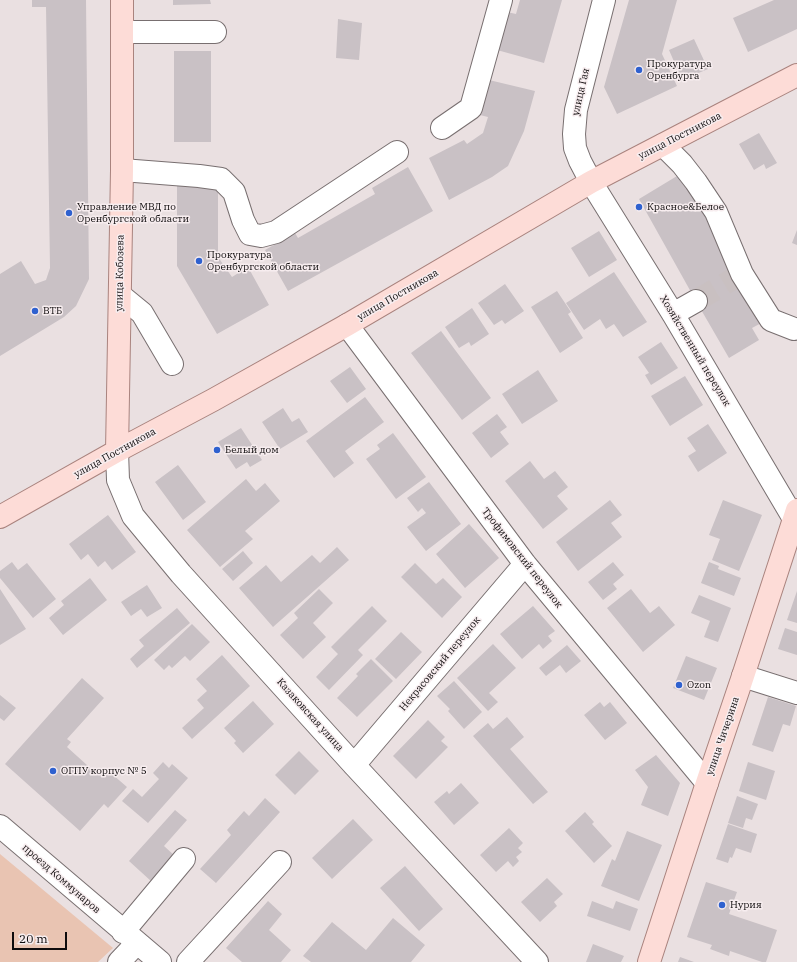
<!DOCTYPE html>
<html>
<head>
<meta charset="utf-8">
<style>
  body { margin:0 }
  #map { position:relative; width:797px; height:962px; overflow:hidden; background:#eae0e1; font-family:"IBM Plex Serif",serif }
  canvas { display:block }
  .scale { position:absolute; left:12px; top:932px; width:55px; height:18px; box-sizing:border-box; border:2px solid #0e0b0c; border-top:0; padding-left:5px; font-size:12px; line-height:14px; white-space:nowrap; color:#0e0b0c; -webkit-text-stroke:3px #f7edef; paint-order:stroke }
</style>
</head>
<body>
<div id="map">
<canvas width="797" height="962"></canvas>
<div class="scale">20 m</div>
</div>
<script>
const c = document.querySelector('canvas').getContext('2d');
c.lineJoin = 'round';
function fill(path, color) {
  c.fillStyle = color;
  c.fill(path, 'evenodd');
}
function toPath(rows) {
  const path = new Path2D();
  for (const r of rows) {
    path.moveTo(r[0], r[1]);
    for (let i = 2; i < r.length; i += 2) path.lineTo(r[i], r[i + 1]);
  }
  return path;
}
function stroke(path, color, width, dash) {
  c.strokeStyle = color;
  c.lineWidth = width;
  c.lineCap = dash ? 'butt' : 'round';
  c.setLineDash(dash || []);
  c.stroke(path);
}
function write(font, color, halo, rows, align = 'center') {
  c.font = font + ' "IBM Plex Serif",serif';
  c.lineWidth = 3;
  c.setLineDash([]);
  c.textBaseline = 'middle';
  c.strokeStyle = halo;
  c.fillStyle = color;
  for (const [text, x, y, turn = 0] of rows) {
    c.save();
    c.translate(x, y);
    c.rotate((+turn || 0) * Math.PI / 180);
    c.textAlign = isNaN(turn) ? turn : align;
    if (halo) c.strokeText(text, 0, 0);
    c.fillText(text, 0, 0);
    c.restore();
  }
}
fill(toPath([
  [0,854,113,948,98,962,0,962]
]), '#e9c4b2');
fill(toPath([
  [32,0,86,0,89,279,76,306,64,317,0,356,0,274,21,261,35,284,46,280,50,268,46,7,32,7],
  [173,0,210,0,211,4,173,5],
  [520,0,562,0,544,63,497,50,507,12,516,14],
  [629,0,677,0,662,54,677,86,617,114,604,87],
  [774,0,797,0,797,29,748,52,733,18],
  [338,19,362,23,359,60,336,58],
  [694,39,708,69,682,80,669,50],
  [174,51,211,51,211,142,174,142],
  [489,80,535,91,524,131,508,166,492,177,449,200,429,158,464,140,467,144,483,133,488,117,480,115],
  [759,133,777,163,766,169,764,164,754,170,739,144],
  [408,167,433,211,288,291,265,250,295,233,298,238,375,194,372,188],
  [682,173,765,321,752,328,759,340,729,358,696,301,639,199],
  [177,185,218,185,218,257,232,277,248,267,269,305,217,334,177,266],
  [797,230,797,245,792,243],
  [599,231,617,260,589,277,571,248],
  [614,272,647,322,623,337,614,324,606,329,600,319,584,330,566,303],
  [505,284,524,311,505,324,502,320,494,325,478,303],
  [557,291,571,312,568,314,583,338,560,353,531,307],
  [472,308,489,334,471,346,469,342,459,348,445,327],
  [441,331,491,398,462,420,411,353],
  [661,342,678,368,651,385,645,375,649,373,638,357],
  [350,367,366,389,347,403,330,381],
  [538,370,558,401,522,424,502,394],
  [685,376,703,405,670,426,651,396],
  [365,397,384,422,345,451,354,463,334,478,306,441],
  [283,408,292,422,299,418,308,432,280,449,262,422],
  [497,414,507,427,500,432,509,444,491,458,472,433],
  [708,424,727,453,698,472,688,456,696,451,687,438],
  [241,428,262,460,250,467,247,462,236,469,218,442],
  [393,433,426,477,396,499,366,459,380,449,377,445],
  [530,461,544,479,555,471,568,487,557,496,568,509,543,529,505,481],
  [178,465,206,502,183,520,155,482],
  [246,479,256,491,265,483,280,501,245,531,253,539,220,567,187,530],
  [429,482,461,524,426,551,407,527,426,513,422,508,418,512,407,498],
  [610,500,622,515,611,523,622,537,578,571,556,542],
  [723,500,762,515,739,571,712,560,720,539,709,535],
  [108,515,136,552,112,570,105,561,98,567,88,554,81,560,69,544],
  [469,524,499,558,465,588,436,554],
  [337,547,349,560,273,627,239,588,266,565,281,582,312,555,320,563],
  [243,551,253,563,233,581,222,569],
  [12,562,18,570,27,563,56,599,33,618,0,578,0,571],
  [613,562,624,575,613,584,617,589,603,600,588,582],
  [709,562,719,566,718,569,741,578,734,596,701,583],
  [415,563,436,584,443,578,462,597,442,618,401,577],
  [90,578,107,600,63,635,49,618,64,605,61,601],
  [147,585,162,608,147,617,141,609,131,616,121,602],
  [0,589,26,629,0,645],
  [319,589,333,603,313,623,326,637,303,659,280,635,298,618,294,613],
  [631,589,650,613,659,606,675,625,643,652,607,608],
  [797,591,797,623,787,620],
  [699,595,731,608,718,642,704,637,710,621,691,613],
  [372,606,387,621,358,650,363,655,329,690,316,677,338,654,331,647],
  [533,606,555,631,548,636,552,641,543,649,539,644,522,659,500,634],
  [177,608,190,623,137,668,130,659,144,646,139,640],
  [192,624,210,642,190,661,185,656,172,668,169,665,164,670,154,660],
  [785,628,797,632,797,655,778,649],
  [401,632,422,652,396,679,375,659],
  [493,644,516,668,489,693,498,702,488,711,457,678],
  [567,645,581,661,566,673,560,665,546,676,539,668],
  [222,655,250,686,192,739,182,728,204,708,197,700,207,691,196,679],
  [686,656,717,668,704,700,673,688],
  [371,659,393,681,357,717,337,698,358,676,356,674],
  [82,678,104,698,67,739,71,742,67,747,98,775,105,768,127,787,108,808,104,804,80,831,5,764],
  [454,681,482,712,464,729,448,711,450,709,437,696],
  [0,695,16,708,4,721,0,718],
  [768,697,796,706,790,726,783,724,773,752,752,745],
  [253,701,274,724,243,753,234,743,236,741,224,728],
  [600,702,604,707,610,702,627,723,605,740,584,715],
  [507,717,524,737,510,749,548,792,533,804,473,736,488,723,493,729],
  [428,720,445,737,441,741,448,747,416,779,393,756],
  [299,751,319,771,295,795,275,775],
  [656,755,680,783,668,816,641,805,648,787,635,770],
  [163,762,169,768,172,764,188,778,148,823,122,801,133,789,142,797,159,779,153,773],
  [748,762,775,771,766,800,739,791],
  [461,783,479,803,454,825,434,802,447,791,449,794],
  [737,796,758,804,752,820,746,818,743,828,728,823],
  [265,798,280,812,216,883,200,869,231,835,227,830,244,811,249,816],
  [175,810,187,820,164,846,175,856,152,882,129,861],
  [585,812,594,822,592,824,612,846,594,863,565,831],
  [353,819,373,840,332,879,312,858],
  [728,824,757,834,751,853,736,848,732,858,730,857,728,863,716,859],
  [509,828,523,843,518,848,522,852,516,857,519,861,513,867,508,861,496,872,480,855],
  [627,831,662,845,639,901,601,886,612,859,615,861],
  [405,866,443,909,419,931,380,888],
  [547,878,563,894,554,902,557,906,540,922,521,902],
  [706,882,737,892,729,914,777,930,766,962,762,962,730,951,729,956,710,949,712,945,687,937],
  [268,901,282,914,269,930,291,950,281,962,242,962,226,948],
  [592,901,613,909,616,901,638,909,630,931,587,916],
  [393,918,425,945,411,962,311,962,303,956,332,922,366,950],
  [593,944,624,956,621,962,586,962],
  [680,957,694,962,678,962]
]), '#c9c1c5');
stroke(toPath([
  [696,301,738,276]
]), '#c9c0c1', 22, [22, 11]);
const minor = toPath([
  [604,0,576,110,574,134,575,148,580,161,591,182,673,314,794,519,797,520],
  [123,32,215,32],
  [442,128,471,108,501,0],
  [663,145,682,164,696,182,716,212,742,274,771,320,794,329],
  [122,170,199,176,221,179,234,192,243,220,250,234,261,236,276,232,397,152],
  [120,295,142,313,172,364],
  [673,314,696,301],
  [347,325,525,564,707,783],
  [117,451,118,480,133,516,181,574,354,765,537,962],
  [743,676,797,693],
  [354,765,525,564],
  [0,826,160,962],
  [123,932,184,859],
  [119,962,137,943],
  [188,962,280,862]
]);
const major = toPath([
  [117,451,122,170,122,0],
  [0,517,117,451,213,400,347,325,591,182,797,75],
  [649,962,707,783,743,676,797,510]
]);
stroke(minor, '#786f70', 24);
stroke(major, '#a9837e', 24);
stroke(minor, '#fff', 22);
stroke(major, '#fddcd7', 22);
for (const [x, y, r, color] of [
  [639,70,4,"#2f61cf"],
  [639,207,4,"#2f61cf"],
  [69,213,4,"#2f61cf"],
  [199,261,4,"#2f61cf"],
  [35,311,4,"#2f61cf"],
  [217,450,4,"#2f61cf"],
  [679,685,4,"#2f61cf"],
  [53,771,4,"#2f61cf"],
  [722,905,4,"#2f61cf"]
]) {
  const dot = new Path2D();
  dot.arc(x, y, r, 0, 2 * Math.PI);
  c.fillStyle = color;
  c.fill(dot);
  stroke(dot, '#f7edef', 1.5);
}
write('10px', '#0e0b0c', '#f7edef', [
  ["Прокуратура",647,64],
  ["Оренбурга",647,76],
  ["Управление МВД по",77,207],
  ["Оренбургской области",77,219],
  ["Красное&Белое",647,207],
  ["Прокуратура",207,255],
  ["Оренбургской области",207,267],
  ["ВТБ",43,311],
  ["Белый дом",225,450],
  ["Ozon",687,685],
  ["ОГПУ корпус № 5",61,771],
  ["Нурия",730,905]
], 'left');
write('10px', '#0e0b0c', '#f7edef', [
  ["улица Гая",581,92,-77],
  ["улица Постникова",680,136,-27],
  ["улица Кобозева",120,273,-89],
  ["улица Постникова",398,295,-30],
  ["Хозяйственный переулок",695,351,59],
  ["улица Постникова",115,453,-29],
  ["Трофимовский переулок",522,558,52],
  ["Некрасовский переулок",440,664,-50],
  ["Казаковская улица",310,715,48],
  ["улица Чичерина",723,736,-71],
  ["проезд Коммунаров",61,879,41]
]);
</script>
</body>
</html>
